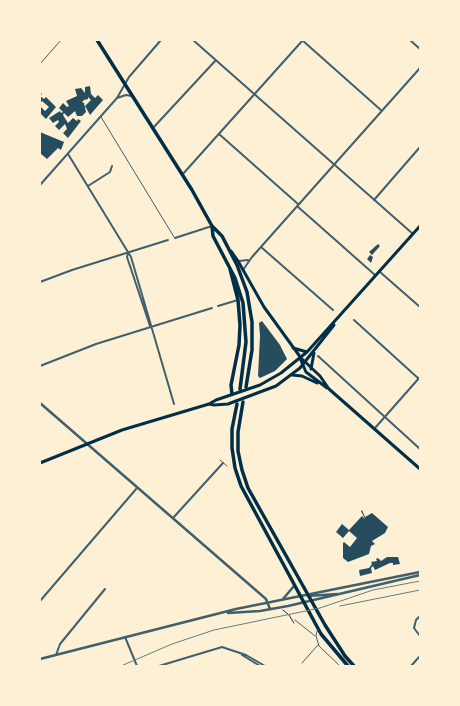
<!DOCTYPE html>
<html>
<head>
<meta charset="utf-8">
<style>
  body { margin:0 }
  #map { position:relative; width:460px; height:706px; overflow:hidden; background:#fdf0d5; font-family:"IBM Plex Sans",sans-serif }
  canvas { display:block }
  .frame { position:absolute; inset:0; border:41px solid #fdf0d5; pointer-events:none }
</style>
</head>
<body>
<div id="map">
<canvas width="460" height="706"></canvas>
<div class="frame"></div>
</div>
<script>
const c = document.querySelector('canvas').getContext('2d');
c.lineJoin = 'round';
function fill(path, color) {
  c.fillStyle = color;
  c.fill(path, 'evenodd');
}
function toPath(rows) {
  const path = new Path2D();
  for (const r of rows) {
    path.moveTo(r[0], r[1]);
    for (let i = 2; i < r.length; i += 2) path.lineTo(r[i], r[i + 1]);
  }
  return path;
}
function stroke(path, color, width, dash) {
  c.strokeStyle = color;
  c.lineWidth = width;
  c.lineCap = dash ? 'butt' : 'round';
  c.setLineDash(dash || []);
  c.stroke(path);
}
fill(toPath([
  [90,86,91,94,95,98,98,95,103,100,90,115,85,106,91,100,88,97,88,99,84,100,82,102,84,103,86,112,82,116,77,116,75,111,68,117,64,113,63,115,68,123,73,118,77,121,78,119,81,121,68,138,63,133,67,129,65,124,59,130,55,126,59,122,58,120,53,123,49,118,60,111,61,113,63,112,59,108,63,103,67,107,69,106,66,101,77,96,75,89,81,88,85,93,85,87],
  [40,92,42,94,40,96,44,99,46,97,56,107,46,119,40,113,40,106,45,111,49,107,42,101,40,104],
  [40,132,64,142,61,150,58,148,47,159,40,153],
  [378,244,380,246,372,255,369,252],
  [370,255,373,257,371,263,367,259],
  [262,321,280,345,287,359,275,371,260,378,258,376,260,336,259,323],
  [362,510,365,517,372,513,388,527,385,533,372,541,375,544,371,546,369,554,348,562,343,558,343,543,344,542,350,547,357,538,349,531,343,538,336,532,342,524,349,530,362,516,365,519,361,511],
  [387,557,398,557,400,564,393,565,393,563,390,563,375,570,373,566,371,568,372,573,360,576,359,570,369,568,372,564,371,562,377,561,376,559,378,558,381,561]
]), '#264d5e');
stroke(toPath([
  [283,610,289,615,294,623]
]), '#003049', 1);
stroke(toPath([
  [40,64,61,40],
  [101,117,174,237],
  [220,460,227,466],
  [295,620,315,636],
  [317,631,316,636,319,646,340,666],
  [302,663,318,645]
]), '#3f606c', 1);
stroke(toPath([
  [193,40,413,234],
  [302,40,382,111],
  [410,40,420,49],
  [117,98,126,95,132,96],
  [153,128,216,60],
  [219,134,298,204],
  [68,154,131,257,174,404],
  [182,175,303,40],
  [40,185,117,98,129,77,161,40],
  [88,186,110,172,112,166],
  [374,200,420,147],
  [297,206,375,275],
  [175,238,212,226],
  [261,247,333,310],
  [128,253,127,257,150,326],
  [239,261,248,260],
  [243,270,252,257,420,68],
  [380,272,420,307],
  [40,282,72,270,168,240],
  [218,306,238,300],
  [354,320,419,379],
  [318,356,420,449],
  [40,366,96,344,212,308],
  [375,428,420,377],
  [173,518,223,463],
  [40,601,137,488],
  [420,616,416,620,414,628,420,636],
  [125,637,137,666],
  [56,655,60,644,105,589],
  [242,655,260,666],
  [159,666,222,647,246,655,265,666],
  [411,666,420,656]
]), '#3f606c', 2);
stroke(toPath([
  [40,403,266,599,270,609],
  [308,596,337,594],
  [283,599,294,586],
  [228,613,260,611,288,606,420,575],
  [40,659,236,609,420,572]
]), '#3f606c', 2.5);
stroke(toPath([
  [231,251,238,261,264,307,301,358,320,376,329,389,420,469],
  [293,348,307,352],
  [300,358,306,372,327,388],
  [311,369,314,353],
  [292,375,302,376,317,383],
  [209,404,214,405,228,404,276,386,300,368,334,325],
  [40,463,122,430,209,404,216,400,260,385,281,373,307,352,420,226]
]), '#003049', 3);
stroke(toPath([
  [97,40,192,190,212,226,222,236,237,265,247,292,252,322,252,350,246,387],
  [212,226,213,236,235,278,243,303,246,342,240,389],
  [230,269,238,300,240,325,239,345,231,385,232,394],
  [243,402,238,432,238,451,242,470,248,488,325,625,345,656,354,666],
  [237,404,232,429,232,448,235,468,241,486,321,634,348,666]
]), '#003049', 3.5);
stroke(toPath([
  [340,606,420,590],
  [121,666,172,644,214,630,320,608,373,590,420,581]
]), '#657d81', 1);
</script>
</body>
</html>
